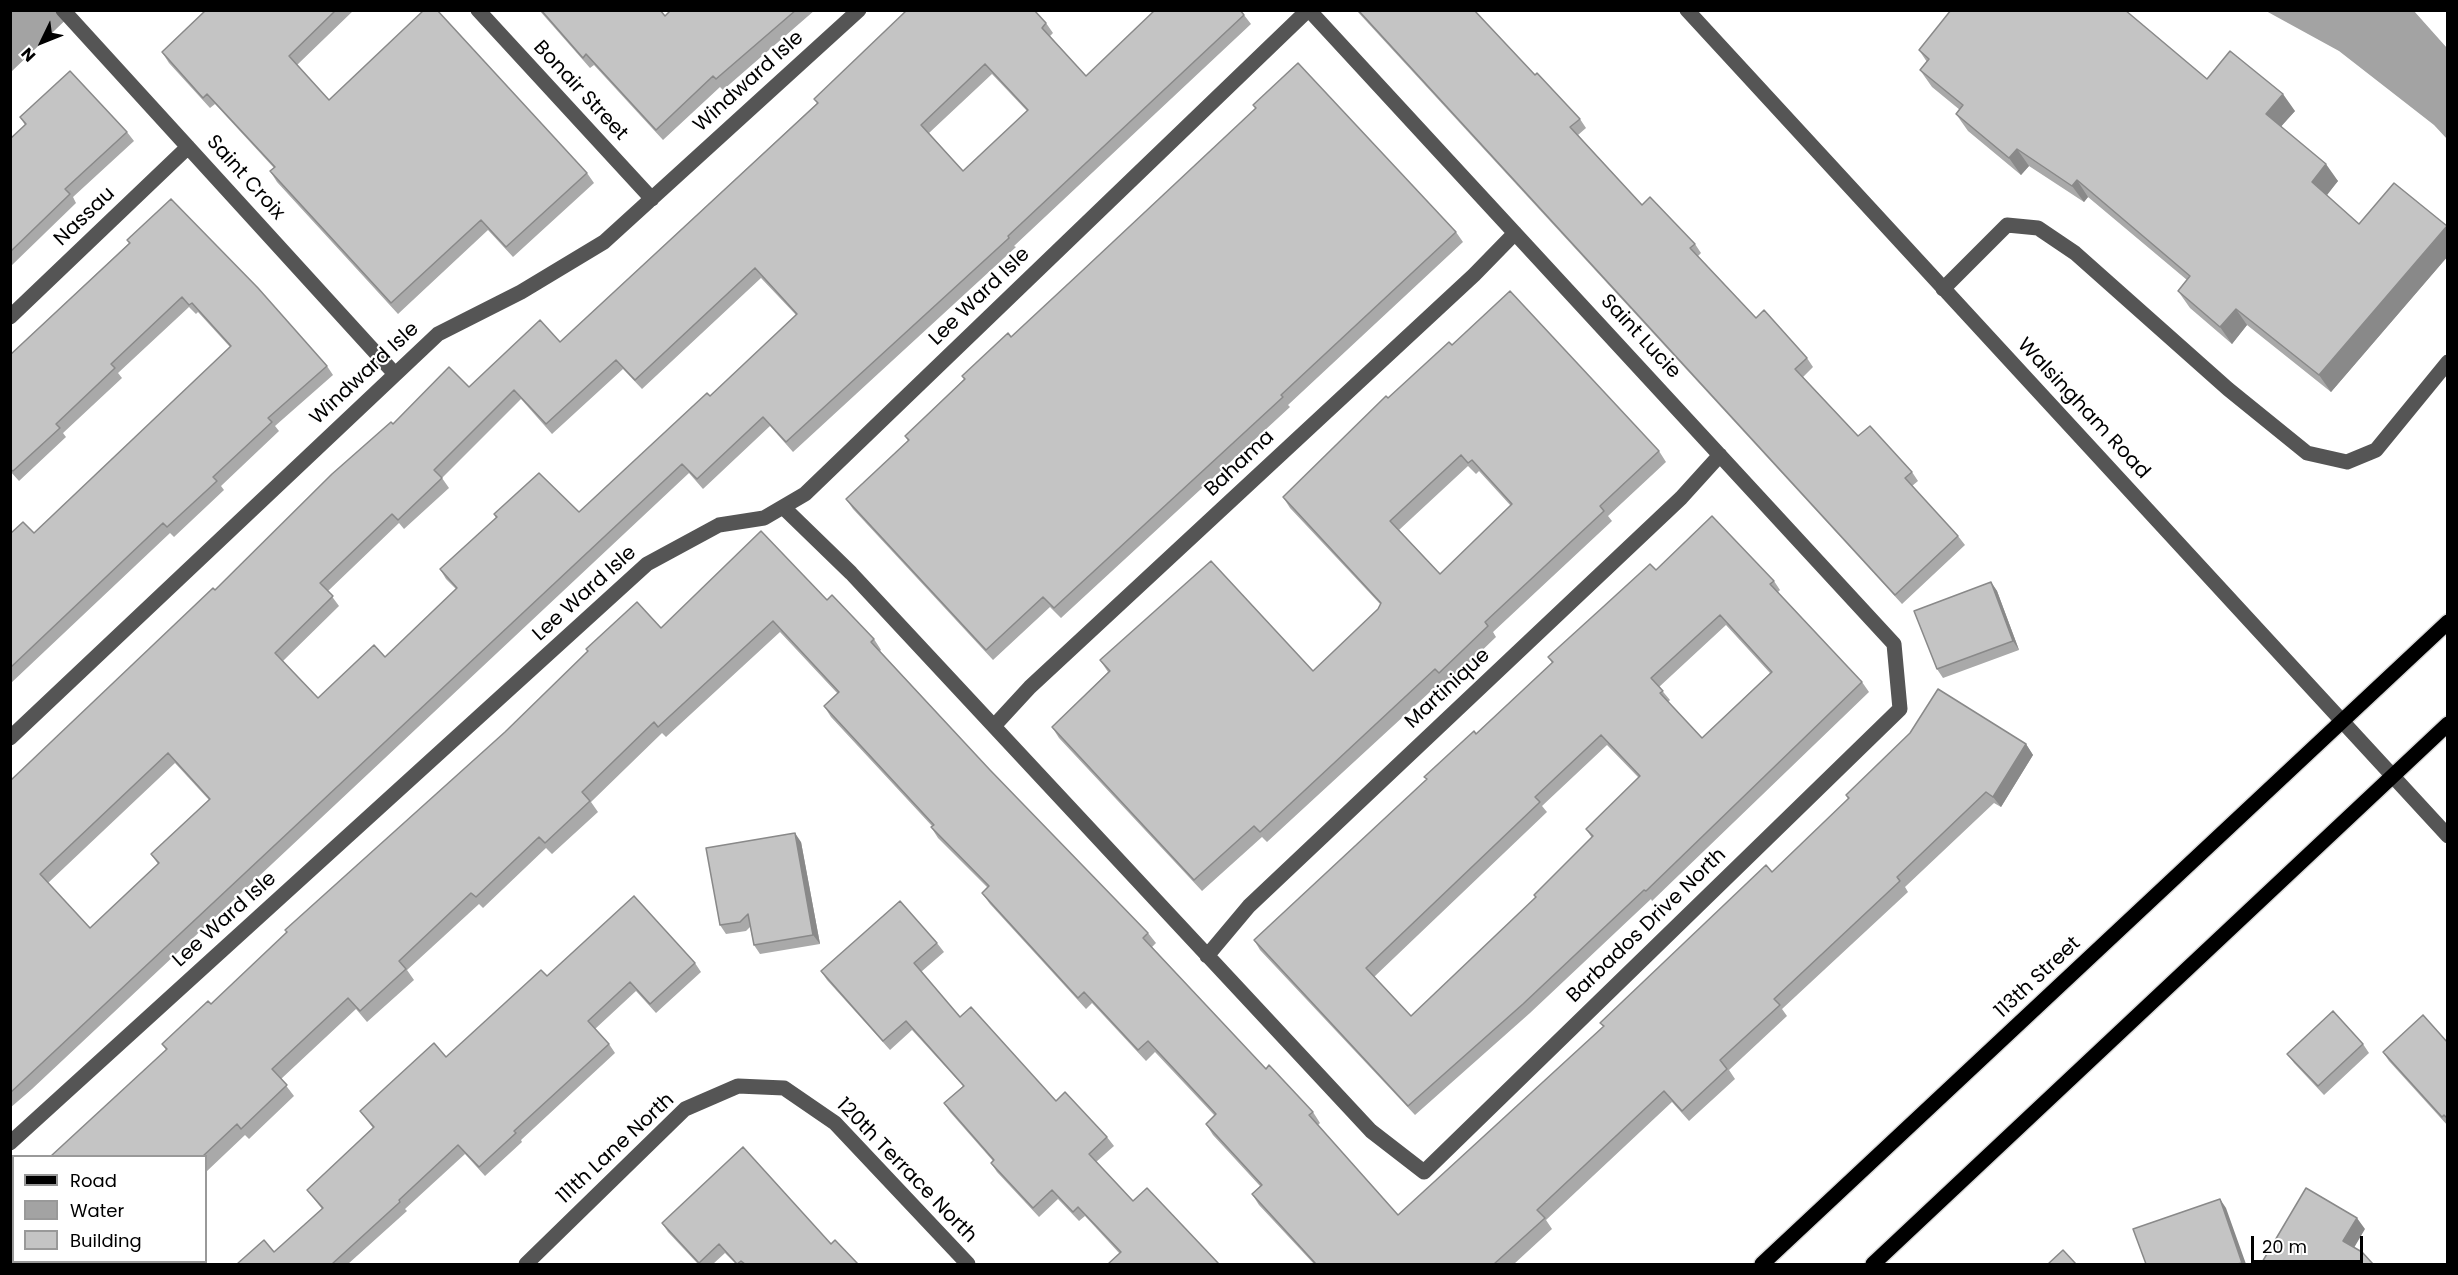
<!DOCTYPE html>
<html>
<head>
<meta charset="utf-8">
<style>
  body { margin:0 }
  #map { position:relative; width:2458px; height:1275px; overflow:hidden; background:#fff; font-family:Poppins,sans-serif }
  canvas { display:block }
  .frame { position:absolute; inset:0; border:12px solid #000; pointer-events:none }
  .legend { position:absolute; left:12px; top:1155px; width:195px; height:108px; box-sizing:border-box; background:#fff; border:2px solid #999; margin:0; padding:8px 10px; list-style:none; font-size:18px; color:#000 }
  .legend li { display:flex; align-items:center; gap:12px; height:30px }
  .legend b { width:30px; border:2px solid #999 }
  .north { position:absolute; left:12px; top:12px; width:60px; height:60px; -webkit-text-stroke:4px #fff; paint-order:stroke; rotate:227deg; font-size:16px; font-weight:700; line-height:24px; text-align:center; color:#000 }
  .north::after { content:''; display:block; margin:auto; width:21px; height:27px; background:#000; clip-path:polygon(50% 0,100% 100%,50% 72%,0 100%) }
  .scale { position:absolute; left:2251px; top:1236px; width:112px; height:27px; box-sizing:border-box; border:3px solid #000; border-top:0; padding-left:8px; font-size:18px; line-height:21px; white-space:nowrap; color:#000; -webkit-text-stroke:4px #fff; paint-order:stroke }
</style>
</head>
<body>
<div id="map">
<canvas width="2458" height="1275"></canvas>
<div class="frame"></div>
<ul class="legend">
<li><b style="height:8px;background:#000"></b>Road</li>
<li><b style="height:16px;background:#a3a3a3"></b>Water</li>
<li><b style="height:16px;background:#c4c4c4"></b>Building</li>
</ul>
<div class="north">N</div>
<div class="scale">20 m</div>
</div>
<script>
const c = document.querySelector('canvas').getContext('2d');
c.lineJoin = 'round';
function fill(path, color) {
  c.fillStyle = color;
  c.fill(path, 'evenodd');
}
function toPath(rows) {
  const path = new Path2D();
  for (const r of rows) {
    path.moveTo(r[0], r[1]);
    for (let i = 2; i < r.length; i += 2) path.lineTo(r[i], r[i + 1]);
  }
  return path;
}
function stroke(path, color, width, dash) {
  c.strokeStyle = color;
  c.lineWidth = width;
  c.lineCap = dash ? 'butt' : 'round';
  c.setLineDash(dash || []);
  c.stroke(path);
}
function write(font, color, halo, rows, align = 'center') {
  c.font = font + ' Poppins,sans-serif';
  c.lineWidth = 4.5;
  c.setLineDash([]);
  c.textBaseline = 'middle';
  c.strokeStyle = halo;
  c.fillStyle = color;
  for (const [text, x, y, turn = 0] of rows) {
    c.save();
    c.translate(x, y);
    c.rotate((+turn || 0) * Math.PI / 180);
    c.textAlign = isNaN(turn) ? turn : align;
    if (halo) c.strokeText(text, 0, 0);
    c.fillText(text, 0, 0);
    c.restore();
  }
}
fill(toPath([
  [11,11,75,11,11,72],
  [2266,11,2414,11,2447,48,2447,139,2434,125,2339,51]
]), '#a3a3a3');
const major = toPath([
  [1762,1264,2448,622],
  [1873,1264,2448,724]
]);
stroke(major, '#dbdbdb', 18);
stroke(toPath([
  [63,10,395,374],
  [478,10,652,199],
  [1687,10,2448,836],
  [1943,289,2007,225,2038,228,2075,253,2228,389,2307,453,2347,462,2376,450,2448,362],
  [10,317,188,147],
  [783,507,851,573,1371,1131,1424,1172,1900,709,1894,644,1309,10],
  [994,726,1030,687,1474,275,1515,233],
  [10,738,438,334,521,292,604,242,859,10],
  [1207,956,1249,906,1681,498,1720,455],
  [10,1143,647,564,719,525,764,518,805,494,1308,10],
  [526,1264,685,1109,738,1086,784,1088,835,1123,968,1264]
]), '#555', 15);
stroke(major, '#000', 15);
fill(toPath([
  [206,10,354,10,297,65,329,100,587,173,594,183,513,257,488,230,398,314,277,182,270,171,274,168,215,104,210,108,169,63,162,52],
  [539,10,660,10,665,16,671,10,815,10,723,90,720,87,663,140,594,65,590,68],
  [1356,10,1474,10,1535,75,1580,119,1586,128,1578,135,1642,205,1695,244,1701,253,1698,256,1756,318,1807,358,1813,367,1803,377,1858,436,1912,472,1918,481,1912,486,1958,536,1965,545,1902,604],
  [1244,15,1251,24,1014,246,1016,247,793,452,770,426,703,489,689,473,32,1089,10,1108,10,781,393,424,560,342,817,103,814,99,1046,23,1053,33,1050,36,1086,76],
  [992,74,1027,111,963,171,929,133],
  [761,278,796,315,710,396,579,512,494,514,496,518,440,569,446,579,456,589,385,657,318,698,283,661,339,606,328,591,399,523,404,529,449,488,442,478,521,399,552,434,623,369,642,389],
  [175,763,209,800,151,854,158,864,90,928,48,883],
  [1919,50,2207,79,2295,111,2281,126,2338,181,2326,195,2359,224,2447,226,2448,256,2331,392,2247,325,2232,344,2190,308,2178,291,2187,280,2088,197,2084,202,2029,166,2021,175,1968,131,1956,114,1960,110,1932,87,1920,70,1927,62],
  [1253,105,1456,232,1463,242,1288,405,1290,407,1061,618,1050,607,993,660,853,509,846,499,908,441,905,436,964,379,962,376,1011,337,1256,109],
  [20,117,127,132,134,141,73,197,76,203,10,267,10,139,25,125],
  [127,240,327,366,333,375,275,426,279,431,221,486,224,490,174,537,170,533,10,684,10,534,34,533,230,347,198,312,196,314,189,307,118,373,122,378,63,433,66,437,19,481,10,471,10,355,129,243],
  [1452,345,1659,451,1666,462,1608,516,1612,521,1493,632,1496,637,1447,684,1443,680,1267,842,1262,837,1202,891,1059,738,1052,727,1108,672,1100,660,1313,671,1378,609,1381,605,1290,508,1283,497,1388,398],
  [1468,466,1476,474,1479,471,1511,506,1440,574,1399,530],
  [1656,570,1774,581,1780,590,1778,592,1862,682,1869,692,1652,901,1651,899,1530,1013,1415,1115,1260,950,1254,940,1552,663,1548,657],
  [1726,625,1770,673,1702,738,1668,702,1670,700,1659,687],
  [1607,745,1639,778,1586,829,1592,838,1534,895,1536,898,1411,1016,1374,977,1547,812,1542,806],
  [1991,582,1997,591,2019,650,1943,678,1937,669],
  [827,600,874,639,881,650,880,651,990,770,1148,933,1156,943,1152,947,1266,1069,1313,1112,1320,1123,1318,1125,1398,1215,1603,1027,1600,1023,1772,872,1848,799,1846,795,2026,744,2033,755,2001,807,1994,803,1905,887,1908,892,1782,1009,1787,1016,1729,1070,1735,1079,1689,1121,1672,1102,1546,1220,1552,1229,1514,1264,1314,1264,1259,1205,1252,1194,1260,1186,1213,1135,1206,1124,1215,1116,1155,1052,1146,1061,1092,1003,1086,1009,990,904,982,893,988,888,938,838,931,827,932,826,831,717,824,706,838,694,780,632,666,737,662,733,591,802,598,812,552,854,546,848,483,908,479,904,407,970,414,980,367,1022,356,1009,281,1079,294,1096,249,1139,245,1135,206,1172,206,1156,51,1156,166,1050,162,1044,211,1004,505,732,588,652,586,649,661,628],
  [801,842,820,944,760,954,754,945,750,927,746,931,726,934,720,925],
  [937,943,944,952,921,972,960,1017,1056,1101,1107,1137,1114,1146,1096,1162,1133,1201,1219,1264,1120,1254,1085,1216,1079,1221,1058,1199,1039,1217,997,1172,991,1163,993,1161,950,1112,944,1103,963,1086,912,1030,890,1050,827,980,821,971],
  [695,963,701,972,656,1013,636,991,595,1029,609,1044,615,1053,521,1140,522,1142,485,1176,465,1154,405,1209,407,1211,348,1264,237,1264,274,1252,322,1209,307,1190,373,1128,360,1111,446,1057,547,976],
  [2448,1043,2448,1126,2389,1061,2383,1052],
  [2363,1044,2369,1053,2324,1095,2294,1063,2287,1054],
  [662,1223,831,1244,858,1264,736,1264,725,1253,713,1264,698,1264,668,1232],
  [16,1262,102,1262,99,1264,19,1264],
  [121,1262,143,1262,140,1264,124,1264]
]), '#a9a9a9');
fill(toPath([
  [2283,94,2295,111,2278,130,2266,114],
  [2017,149,2029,166,2021,175,2009,158],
  [2326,164,2338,181,2324,199,2312,182],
  [2077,180,2088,197,2084,202,2072,186],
  [2447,226,2448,256,2331,392,2319,375],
  [2236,309,2247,325,2232,344,2220,327],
  [1991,582,1997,591,2019,650,2013,641],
  [2026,744,2033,755,2001,807,1993,797],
  [795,833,801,842,820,944,813,935],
  [2220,1199,2226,1208,2246,1264,2244,1264,2242,1263],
  [2357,1218,2365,1229,2351,1253,2343,1241]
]), '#898989');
const building = toPath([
  [206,10,336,10,289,56,329,100,424,10,437,10,587,173,506,247,481,220,391,303,270,171,275,167,207,94,203,98,162,52,206,10],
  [541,10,660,10,665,16,671,10,796,10,716,79,713,76,656,130,586,54,583,58,541,10],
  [907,10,1034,10,1046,23,1042,28,1086,76,1155,10,1240,10,1244,15,1008,236,1009,238,786,442,763,417,697,479,682,464,10,1093,10,781,213,588,215,590,332,474,391,422,393,424,449,367,469,387,540,320,560,342,818,103,814,99,907,10],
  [985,64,1028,110,963,171,921,125,985,64],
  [755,268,797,314,710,396,707,393,579,512,539,473,494,514,497,517,440,569,457,588,385,657,374,645,318,698,275,653,333,596,320,583,392,514,398,520,442,478,434,470,514,390,546,424,616,360,635,380,755,268],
  [168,753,210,799,151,854,159,863,90,928,40,874,168,753],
  [1358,10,1474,10,1535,75,1537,73,1580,119,1570,127,1642,205,1650,197,1695,244,1690,248,1756,318,1764,310,1807,358,1795,369,1858,436,1870,426,1912,472,1905,478,1958,536,1895,595,1358,10],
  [1951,10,2125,10,2207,79,2230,51,2283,94,2266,114,2326,164,2312,182,2359,224,2394,183,2447,226,2319,375,2236,309,2220,327,2178,291,2190,276,2077,180,2072,186,2017,149,2009,158,1956,114,1963,105,1920,70,1929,59,1919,50,1951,10],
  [1298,63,1456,232,1281,395,1283,397,1054,608,1043,597,986,650,846,499,909,440,905,436,965,379,962,376,1008,333,1011,337,1082,271,1256,108,1253,105,1298,63],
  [70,71,127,132,65,189,70,194,10,252,10,139,26,124,20,117,70,71],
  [171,199,258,288,327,366,268,418,272,422,213,477,217,481,167,527,163,523,10,668,10,534,23,522,34,533,231,346,192,303,189,305,182,297,111,364,115,368,56,424,60,428,13,471,10,469,10,355,130,243,127,240,171,199],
  [1510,291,1659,451,1600,506,1604,511,1485,622,1488,626,1439,673,1435,669,1260,832,1254,826,1194,880,1052,727,1110,671,1100,660,1211,561,1313,671,1378,609,1381,603,1283,497,1386,396,1388,398,1449,342,1452,345,1510,291],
  [1461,455,1468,463,1472,460,1512,504,1440,574,1390,521,1461,455],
  [1712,516,1774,581,1770,584,1862,682,1646,891,1644,890,1523,1004,1408,1106,1254,940,1427,779,1424,777,1474,731,1476,734,1553,662,1548,657,1603,607,1650,564,1656,570,1712,516],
  [1720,615,1772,672,1702,738,1660,693,1663,691,1651,678,1720,615],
  [1601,735,1640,776,1586,829,1593,836,1534,895,1536,897,1411,1016,1366,968,1540,802,1535,797,1601,735],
  [761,531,827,600,832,595,874,639,871,642,990,770,1148,933,1143,938,1266,1069,1269,1065,1313,1112,1309,1115,1398,1215,1604,1026,1600,1023,1766,865,1772,872,1849,798,1846,795,1910,733,1938,689,2026,744,1993,797,1986,792,1897,877,1900,881,1774,999,1780,1005,1720,1060,1727,1069,1682,1111,1664,1091,1537,1210,1545,1218,1494,1264,1316,1264,1252,1194,1262,1185,1206,1124,1216,1114,1148,1041,1138,1050,1084,992,1078,998,982,893,989,886,931,827,934,825,824,706,839,692,773,621,658,727,654,722,582,792,590,801,545,843,539,837,476,897,471,893,399,961,406,969,360,1011,348,998,272,1069,287,1085,241,1129,237,1124,203,1156,51,1156,167,1049,162,1044,208,1001,211,1004,287,932,285,930,505,732,588,651,586,649,637,602,661,628,761,531],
  [1991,582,2013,641,1937,669,1914,611,1991,582],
  [795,833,813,935,754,945,748,914,740,922,720,925,706,848,795,833],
  [634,896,695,963,650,1004,630,982,588,1021,609,1044,514,1131,516,1133,479,1167,458,1145,399,1200,400,1202,332,1264,237,1264,264,1240,274,1252,323,1208,307,1190,374,1127,360,1111,434,1043,446,1057,541,970,547,976,634,896],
  [900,901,937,943,914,963,960,1017,971,1007,1056,1101,1065,1092,1107,1137,1089,1154,1133,1201,1147,1188,1219,1264,1108,1264,1121,1252,1078,1207,1073,1212,1052,1190,1033,1208,991,1163,994,1160,944,1103,964,1086,906,1021,883,1041,821,971,900,901],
  [2333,1011,2363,1044,2318,1086,2287,1054,2333,1011],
  [2423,1015,2448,1043,2448,1119,2444,1115,2442,1117,2383,1052,2423,1015],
  [743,1147,831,1244,835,1240,858,1264,745,1264,741,1261,737,1264,719,1244,699,1263,662,1223,743,1147],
  [2306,1188,2357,1218,2343,1241,2362,1252,2373,1264,2261,1264,2306,1188],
  [2220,1199,2242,1263,2237,1264,2146,1264,2133,1229,2220,1199],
  [14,1201,14,1256,10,1253,10,1204,14,1201],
  [2063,1250,2076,1264,2048,1264,2063,1250],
  [19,1262,83,1262,80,1264,21,1264,19,1262]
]);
fill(building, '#c4c4c4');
stroke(building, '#898989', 1.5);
write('20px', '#000', '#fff', [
  ["Windward Isle",749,82,-42],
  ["Bonair Street",580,91,47],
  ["Saint Croix",245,178,48],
  ["Nassau",85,217,-44],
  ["Lee Ward Isle",980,297,-44],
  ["Saint Lucie",1640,337,47],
  ["Windward Isle",365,374,-43],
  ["Walsingham Road",2083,409,47],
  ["Bahama",1240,464,-43],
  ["Lee Ward Isle",585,594,-42],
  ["Martinique",1448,689,-43],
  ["Lee Ward Isle",225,920,-42],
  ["Barbados Drive North",1647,926,-44],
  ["113th Street",2038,978,-43],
  ["111th Lane North",616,1149,-43],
  ["120th Terrace North",906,1171,46]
]);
</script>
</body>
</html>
